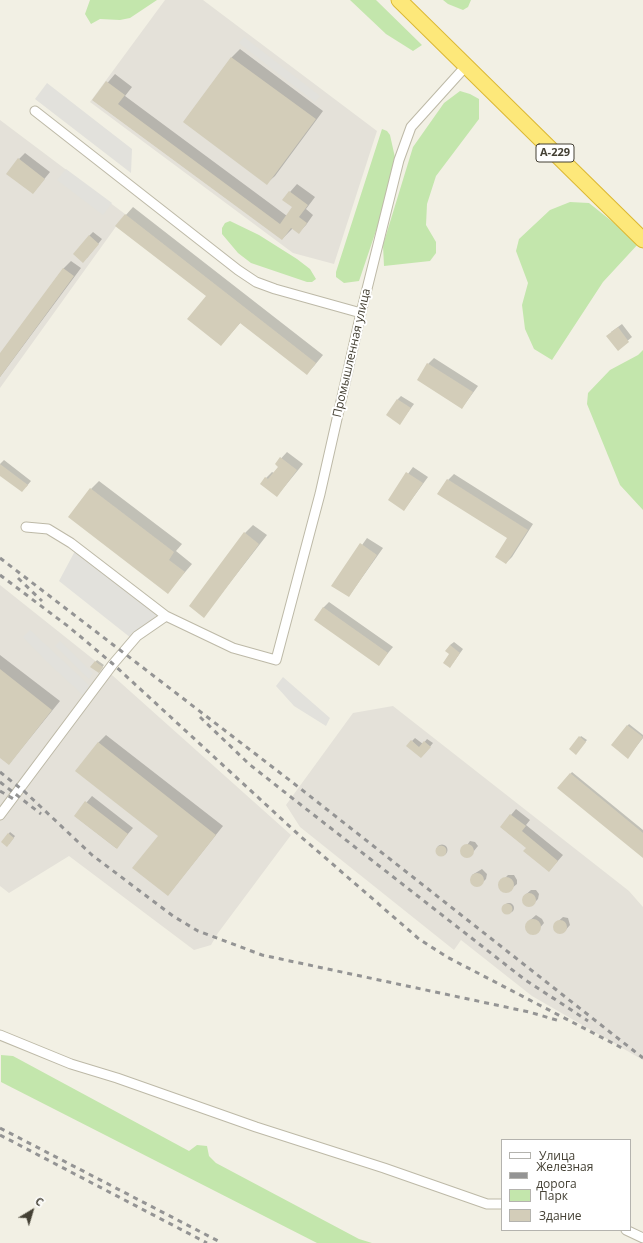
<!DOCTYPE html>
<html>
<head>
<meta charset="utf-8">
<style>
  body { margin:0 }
  #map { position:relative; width:643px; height:1243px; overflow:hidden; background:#f2f0e4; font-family:"Open Sans",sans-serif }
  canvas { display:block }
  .legend { position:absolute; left:501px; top:1139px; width:130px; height:92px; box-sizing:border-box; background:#fff; border:1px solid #b4b3ae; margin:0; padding:5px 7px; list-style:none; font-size:12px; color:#444034 }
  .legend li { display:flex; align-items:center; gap:8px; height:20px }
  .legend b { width:20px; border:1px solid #b4b3ae }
  .north { position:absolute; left:12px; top:1191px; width:40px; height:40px; -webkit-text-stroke:3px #fff; paint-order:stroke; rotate:38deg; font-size:11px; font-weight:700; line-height:16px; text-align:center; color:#444034 }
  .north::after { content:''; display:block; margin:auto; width:14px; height:18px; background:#444034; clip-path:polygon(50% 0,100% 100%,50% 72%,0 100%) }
</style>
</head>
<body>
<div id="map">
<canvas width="643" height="1243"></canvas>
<ul class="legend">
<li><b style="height:5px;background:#fff"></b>Улица</li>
<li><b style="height:5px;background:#949494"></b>Железная дорога</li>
<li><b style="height:11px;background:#c3e6ac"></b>Парк</li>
<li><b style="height:11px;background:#d3cdb9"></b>Здание</li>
</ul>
<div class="north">С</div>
</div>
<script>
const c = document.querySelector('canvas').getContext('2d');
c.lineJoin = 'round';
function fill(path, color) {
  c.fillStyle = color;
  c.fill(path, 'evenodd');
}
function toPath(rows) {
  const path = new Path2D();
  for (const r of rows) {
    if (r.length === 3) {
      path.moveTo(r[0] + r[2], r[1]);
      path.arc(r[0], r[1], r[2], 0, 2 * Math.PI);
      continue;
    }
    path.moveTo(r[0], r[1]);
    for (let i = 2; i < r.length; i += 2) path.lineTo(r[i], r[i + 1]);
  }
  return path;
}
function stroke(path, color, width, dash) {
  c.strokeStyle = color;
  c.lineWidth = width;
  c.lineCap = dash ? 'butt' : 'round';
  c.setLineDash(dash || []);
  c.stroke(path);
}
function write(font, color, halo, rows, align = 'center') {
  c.font = font + ' "Open Sans",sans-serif';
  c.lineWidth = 4;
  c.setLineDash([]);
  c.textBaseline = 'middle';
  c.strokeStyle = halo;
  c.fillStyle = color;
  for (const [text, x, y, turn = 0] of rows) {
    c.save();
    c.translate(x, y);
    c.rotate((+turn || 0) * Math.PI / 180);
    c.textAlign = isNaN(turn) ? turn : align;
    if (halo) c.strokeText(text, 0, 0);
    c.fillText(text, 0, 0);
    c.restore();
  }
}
fill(toPath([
  [165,0,203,0,377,131,334,264,293,253,90,102],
  [0,120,125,214,0,388],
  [0,585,103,667,291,835,218,933,211,945,194,950,69,856,9,893,0,886],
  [393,706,629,891,643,907,643,1060,532,996,461,940,454,950,300,827,286,805,353,713]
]), '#e4e1d9');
fill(toPath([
  [90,0,157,0,130,18,120,20,100,19,91,24,85,14],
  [350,0,376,0,422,45,413,51,386,34],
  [443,0,471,0,468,7,463,10,448,4],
  [460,91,470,94,479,99,479,119,436,176,427,204,426,225,436,242,436,253,430,261,384,266,383,245,413,147,444,103],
  [382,129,387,131,390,135,396,162,380,219,359,281,344,283,336,277,336,272],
  [570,202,589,203,639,243,603,282,552,360,534,349,525,329,522,305,528,283,516,251,519,239,550,210],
  [230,221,259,235,297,259,310,269,316,279,312,282,307,282,251,263,238,253,222,234,222,228,225,223],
  [643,350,643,510,620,485,587,404,588,393,610,370,638,355],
  [1,1055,13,1056,189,1151,197,1145,207,1146,209,1156,216,1163,359,1239,372,1243,317,1243,1,1082]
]), '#c3e6ac');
fill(toPath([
  [244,37,320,96,315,102,239,43],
  [47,83,132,149,131,173,35,99],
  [66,169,112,203,103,215,57,180],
  [75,551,159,615,131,638,59,581],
  [30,630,91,687,84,696,46,661,23,637],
  [60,641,93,673,89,679,55,646],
  [283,677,330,718,326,726,294,706,276,686]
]), '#e2e1dc');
fill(toPath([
  [240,49,323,111,275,176,267,183,184,122,232,57],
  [115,74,132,87,125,96,287,216,293,207,290,192,297,184,315,197,306,209,313,215,306,225,299,232,293,228,282,239,93,100],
  [25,153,50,172,33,193,19,159],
  [133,207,323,355,314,366,307,373,241,322,221,345,207,296,117,225],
  [93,232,102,239,87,258,89,236],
  [71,261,81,268,0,377,0,355,63,269],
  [622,324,632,337,618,349,611,332],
  [434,358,478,386,462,408,428,364],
  [401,396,414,404,400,423,398,399],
  [287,452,303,464,277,496,266,478,272,472,274,473,279,466,276,464],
  [4,460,31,481,26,487,0,475,0,464],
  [413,467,428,477,404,510,389,500],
  [454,474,533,524,512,557,506,563,509,538,448,480],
  [99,481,182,544,176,551,192,564,168,592,91,489],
  [253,525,267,535,204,616,245,533],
  [367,538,383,548,349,596,333,586],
  [329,602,393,647,379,664,323,608],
  [454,642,463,649,453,663,450,645],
  [0,655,60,701,9,764,0,757],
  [97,660,104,665,100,670,92,667],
  [629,724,643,735,643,738,629,756,612,745],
  [106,735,223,826,168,895,159,835,98,743],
  [581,736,587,740,576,753,570,749],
  [415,738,423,744,427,739,433,743,424,754,412,741],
  [572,772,643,830,643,857,559,788],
  [92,796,133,828,116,848,75,816],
  [516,809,530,820,526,825,563,855,549,871,527,848,501,827],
  [10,832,15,836,9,844,3,842],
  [470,841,475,842,478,846,469,857,463,856,462,852],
  [442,850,5.5],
  [482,869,487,874,486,879,482,883,474,885,471,881,472,875],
  [508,875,514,875,517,880,517,884,507,892,503,891,500,886,500,883],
  [531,890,536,890,539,894,538,899,531,906,523,902,523,897],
  [509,908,5],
  [536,915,542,919,544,923,537,931,532,933,526,927,528,922],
  [563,917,568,918,570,925,564,932,559,933,554,930,554,925]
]), '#0003');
fill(toPath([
  [231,57,316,119,267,185,183,122],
  [106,81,125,95,118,104,280,224,292,207,282,200,289,191,308,205,299,217,307,223,299,234,291,228,282,240,92,100],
  [18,158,45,179,33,194,6,174],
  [125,214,316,363,307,375,240,323,221,346,187,319,206,296,115,226],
  [89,235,99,244,83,263,73,254],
  [63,268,74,276,0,377,0,353],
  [618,327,629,342,618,351,606,336],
  [427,363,473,392,462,409,417,380],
  [397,399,411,408,400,425,386,415],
  [280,457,297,470,277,497,260,484,265,477,268,479,278,467,275,464],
  [0,464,28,485,22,492,0,476],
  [406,472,423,483,404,511,388,500],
  [447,479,528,530,506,564,495,557,507,538,437,494],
  [90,488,174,552,169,560,185,572,168,594,68,517],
  [244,532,259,544,204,618,189,606],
  [360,543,377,555,349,597,331,586],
  [323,607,388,653,379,666,314,620],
  [450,645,460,653,450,668,443,663,449,654,445,651],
  [95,661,103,667,99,673,90,667],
  [0,669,52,710,9,765,0,758],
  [627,725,643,737,628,759,611,745],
  [579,736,586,742,576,755,569,749],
  [411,740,419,747,424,741,431,747,421,758,406,746],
  [98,742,216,835,168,896,132,868,158,836,75,771],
  [570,773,643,833,643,858,557,788],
  [85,801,128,834,117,849,74,816],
  [510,814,526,826,522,831,558,861,549,872,523,851,526,848,500,827],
  [8,833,14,838,7,847,1,842],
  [467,851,7],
  [441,851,5.5],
  [477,880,7],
  [506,885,8],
  [529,900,7],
  [507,909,5.5],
  [533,927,8],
  [560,927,7]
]), '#d3cdb9');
const minor = toPath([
  [35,111,238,270,256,282,275,289,361,313],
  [26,527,48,529,71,543,166,616],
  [0,815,113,664,137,636,166,616,233,648,276,660,320,494,361,313,399,160,411,127,466,66],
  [0,1035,71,1064,117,1078,256,1127,384,1168,487,1204,502,1204],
  [626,1230,643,1238]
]);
const trunk = toPath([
  [399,0,643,240]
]);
stroke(minor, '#bdb9a7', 11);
stroke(trunk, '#dcb834', 17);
stroke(minor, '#fff', 9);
stroke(trunk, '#fde87a', 15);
stroke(toPath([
  [0,558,292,782,643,1058],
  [0,575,69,627,113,664,299,835,419,939,447,957,622,1048],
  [18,578,42,601],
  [200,717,249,764,287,794,524,979,588,1021],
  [0,772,25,792,92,855,173,916,198,931,262,955,529,1012,560,1021],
  [0,782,41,814],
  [0,791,17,801],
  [0,1128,222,1243],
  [0,1135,207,1243]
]), '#949494', 3, [5, 5]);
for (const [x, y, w] of [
  [555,153,38]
]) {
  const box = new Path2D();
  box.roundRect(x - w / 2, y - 9, w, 18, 3);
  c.fillStyle = '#fff';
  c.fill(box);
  stroke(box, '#444034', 1);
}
write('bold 11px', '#444034', null, [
  ["А-229",555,153]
]);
write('12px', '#444034', '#fff', [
  ["Промышленная улица",352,353,-77]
]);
</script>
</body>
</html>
